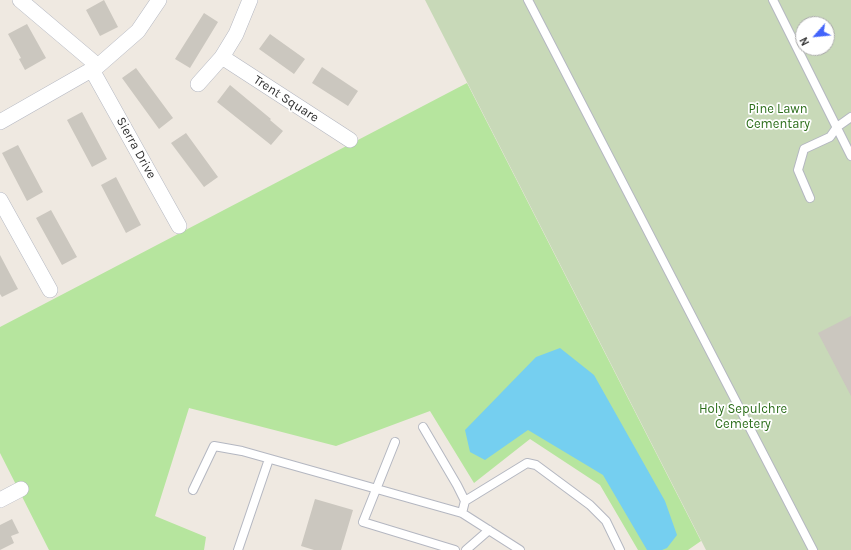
<!DOCTYPE html>
<html>
<head>
<meta charset="utf-8">
<style>
  body { margin:0 }
  #map { position:relative; width:851px; height:550px; overflow:hidden; background:#efe9e1; font-family:Karla,sans-serif }
  canvas { display:block }
  .north { position:absolute; left:795px; top:16px; width:40px; height:40px; box-sizing:border-box; background:#fff; border:1px solid #ababab; border-radius:50%; rotate:243deg; font-size:11px; font-weight:700; line-height:16px; text-align:center; color:#2e2e2e }
  .north::after { content:''; display:block; margin:auto; width:14px; height:18px; background:#4264fb; clip-path:polygon(50% 0,100% 100%,50% 72%,0 100%) }
</style>
</head>
<body>
<div id="map">
<canvas width="851" height="550"></canvas>
<div class="north">N</div>
</div>
<script>
const c = document.querySelector('canvas').getContext('2d');
c.lineJoin = 'round';
function fill(path, color) {
  c.fillStyle = color;
  c.fill(path, 'evenodd');
}
function toPath(rows) {
  const path = new Path2D();
  for (const r of rows) {
    path.moveTo(r[0], r[1]);
    for (let i = 2; i < r.length; i += 2) path.lineTo(r[i], r[i + 1]);
  }
  return path;
}
function stroke(path, color, width, dash) {
  c.strokeStyle = color;
  c.lineWidth = width;
  c.lineCap = dash ? 'butt' : 'round';
  c.setLineDash(dash || []);
  c.stroke(path);
}
function write(font, color, halo, rows, align = 'center') {
  c.font = font + ' Karla,sans-serif';
  c.lineWidth = 3.5;
  c.setLineDash([]);
  c.textBaseline = 'middle';
  c.strokeStyle = halo;
  c.fillStyle = color;
  for (const [text, x, y, turn = 0] of rows) {
    c.save();
    c.translate(x, y);
    c.rotate((+turn || 0) * Math.PI / 180);
    c.textAlign = isNaN(turn) ? turn : align;
    if (halo) c.strokeText(text, 0, 0);
    c.fillText(text, 0, 0);
    c.restore();
  }
}
fill(toPath([
  [467,83,701,541,688,550,638,550,600,485,530,439,474,483,430,411,336,446,189,408,155,516,206,537,204,550,49,550,0,453,0,327]
]), '#b6e59e');
fill(toPath([
  [425,0,851,0,851,550,706,550],
  [803,24,827,24,827,48,803,48]
]), '#c8d9b8');
fill(toPath([
  [560,348,594,375,665,501,677,535,667,548,662,550,647,550,603,475,528,430,485,460,470,452,465,430,536,357]
]), '#75cff0');
fill(toPath([
  [104,0,118,27,100,36,86,10],
  [204,13,218,22,190,68,175,59],
  [27,24,46,58,25,70,19,59,21,58,8,34],
  [270,34,305,59,294,74,259,49],
  [322,67,358,91,348,106,312,83],
  [136,68,173,118,159,129,122,78],
  [230,85,271,119,270,120,283,131,271,145,217,102],
  [82,112,107,159,92,167,67,120],
  [186,133,218,177,204,187,171,143],
  [18,145,43,192,27,201,2,153],
  [116,177,141,225,126,233,101,185],
  [51,210,77,257,62,265,36,218],
  [0,255,18,289,2,297,0,294],
  [851,316,851,396,818,333],
  [315,499,353,510,341,550,314,550,301,546],
  [12,519,19,533,11,536,14,543,0,550,0,525]
]), '#cbc7bf');
const service = toPath([
  [528,0,813,550],
  [773,0,851,156],
  [810,198,798,170,804,149,830,137,837,127,851,117],
  [423,427,457,485,465,501,462,513],
  [395,442,363,522,455,550],
  [193,490,214,446,242,451,462,513,520,550],
  [465,501,527,463,536,465,590,505,606,521,620,550],
  [238,550,269,459],
  [466,550,489,530]
]);
const minor = toPath([
  [20,0,98,66],
  [222,57,350,140],
  [92,70,179,226],
  [198,84,222,57,236,34,250,0],
  [0,122,98,66,138,31,159,0],
  [0,200,50,290],
  [0,500,21,489]
]);
stroke(service, '#b4b7c1', 10);
stroke(minor, '#b4b7c1', 16);
stroke(service, '#fff', 8);
stroke(minor, '#fff', 15);
write('13px', '#2e2e2e', '#fff', [
  ["Trent Square",286,99,33],
  ["Sierra Drive",136,148,61]
]);
write('13px', '#2c6e1b', '#fff', [
  ["Pine Lawn",778,109],
  ["Cementary",778,124],
  ["Holy Sepulchre",743,409],
  ["Cemetery",743,424]
]);
</script>
</body>
</html>
